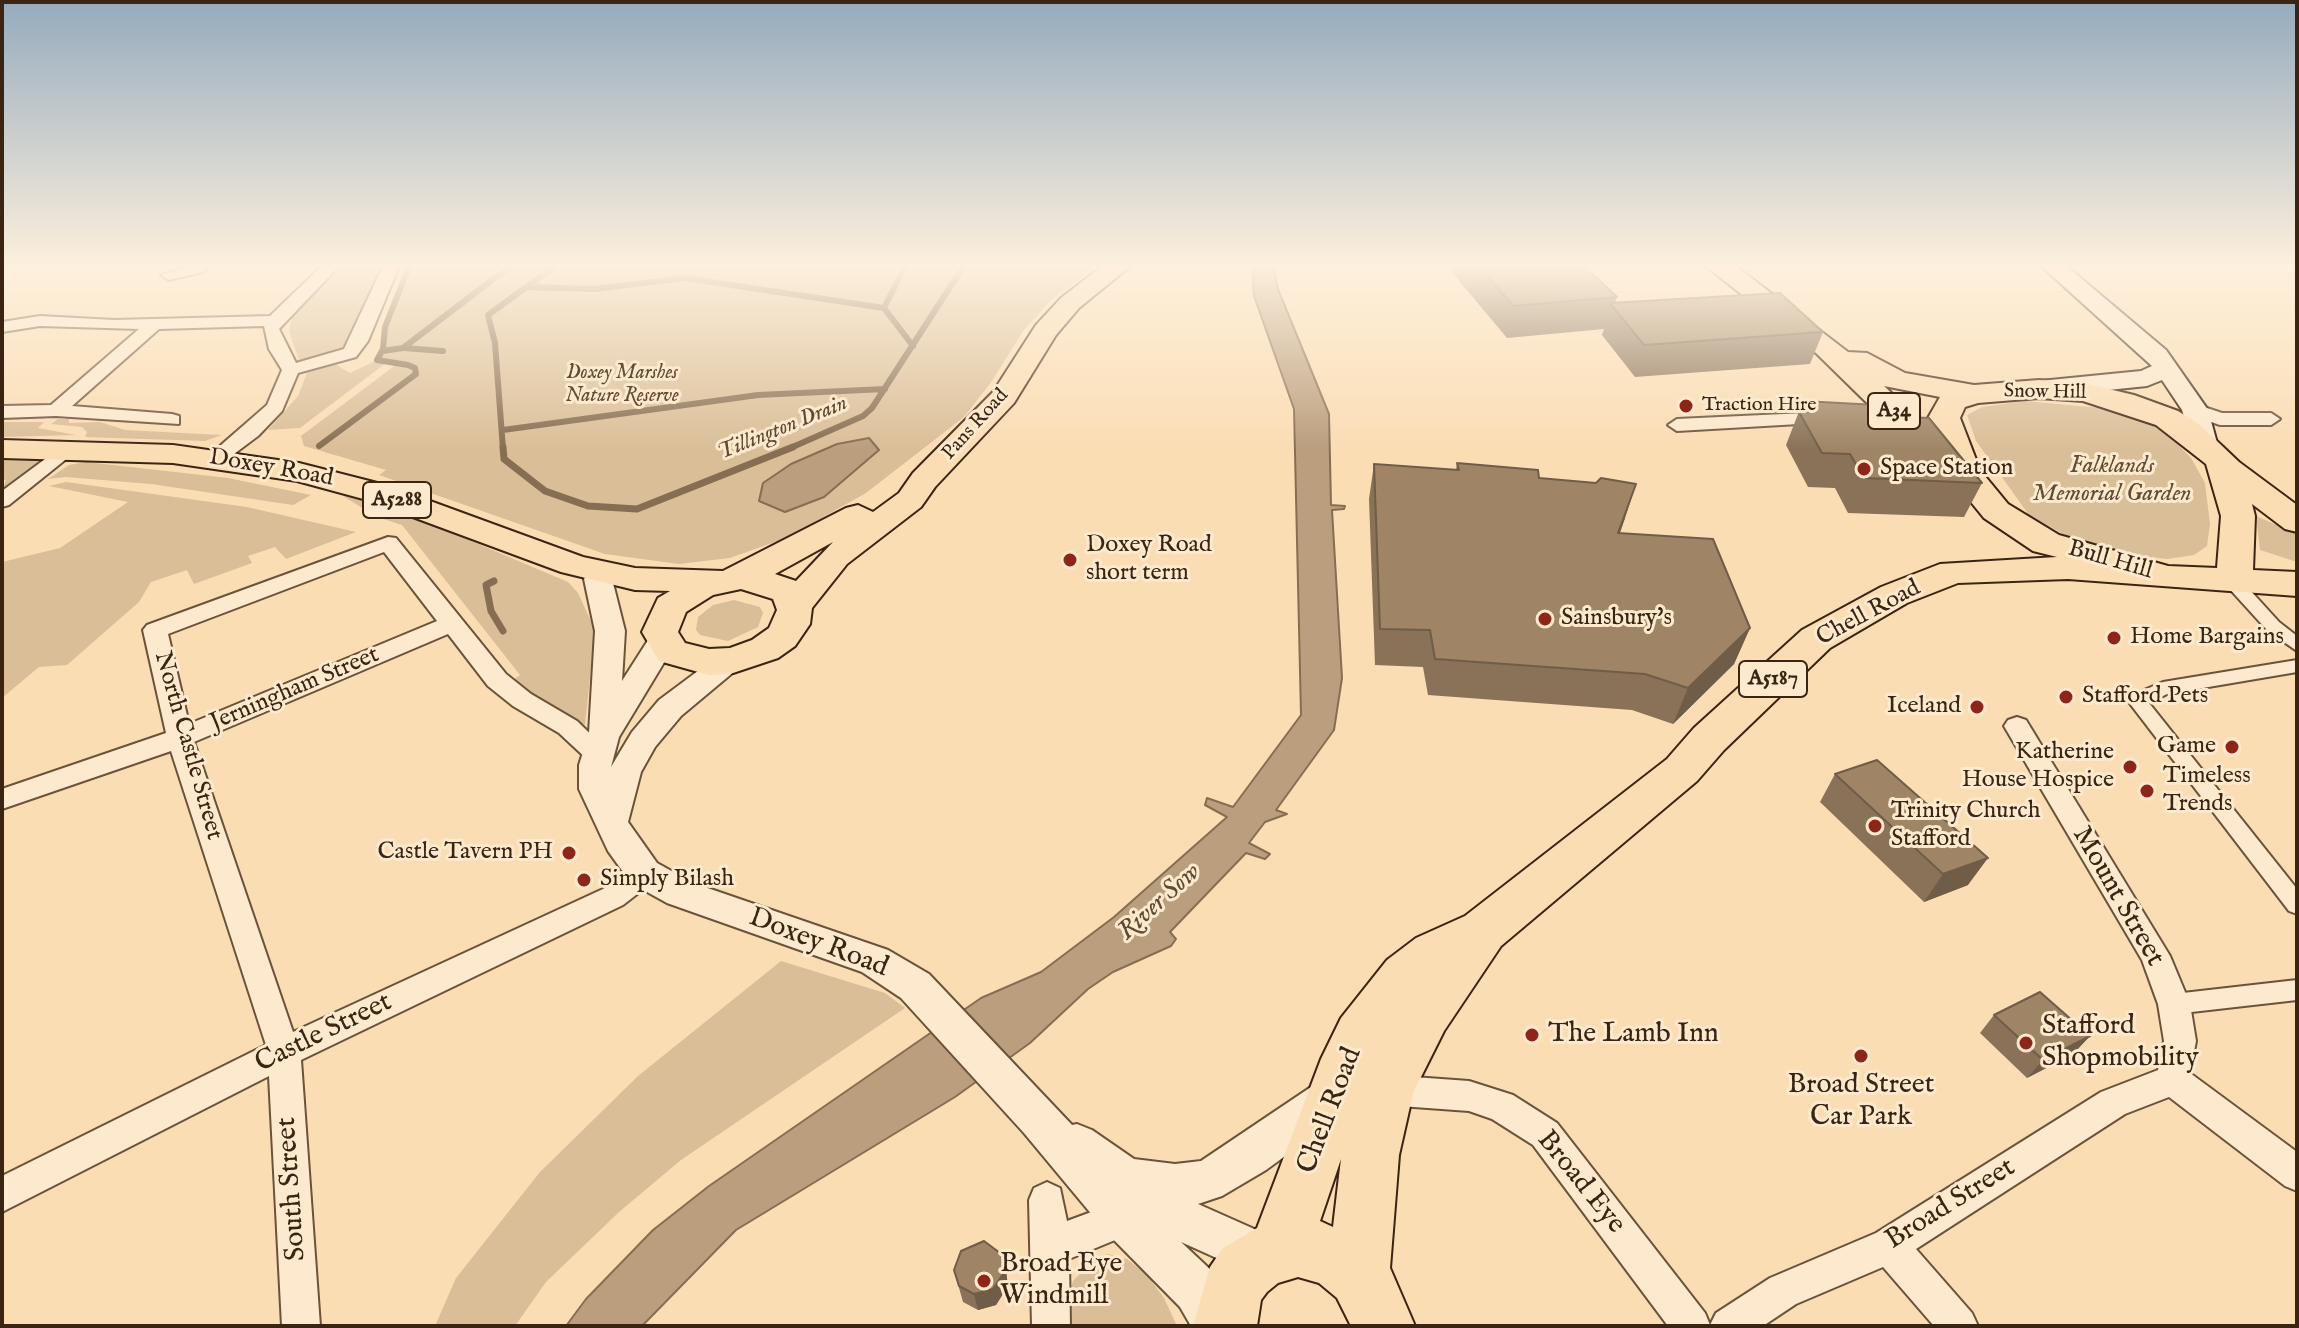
<!DOCTYPE html>
<html>
<head>
<meta charset="utf-8">
<style>
  body { margin:0 }
  #map { position:relative; width:2299px; height:1328px; overflow:hidden; background:#fbddb4; font-family:"IM FELL English",serif }
  canvas { display:block }
  .frame { position:absolute; inset:0; border:4px solid #3b2512; pointer-events:none }
</style>
</head>
<body>
<div id="map">
<canvas width="2299" height="1328"></canvas>
<div class="frame"></div>
</div>
<script>
const c = document.querySelector('canvas').getContext('2d');
c.lineJoin = 'round';
function fill(path, color) {
  c.fillStyle = color;
  c.fill(path, 'evenodd');
}
function toPath(rows) {
  const path = new Path2D();
  for (const r of rows) {
    path.moveTo(r[0], r[1]);
    for (let i = 2; i < r.length; i += 2) path.lineTo(r[i], r[i + 1]);
  }
  return path;
}
function stroke(path, color, width, dash) {
  c.strokeStyle = color;
  c.lineWidth = width;
  c.lineCap = dash ? 'butt' : 'round';
  c.setLineDash(dash || []);
  c.stroke(path);
}
function write(font, color, halo, rows, align = 'center') {
  c.font = font + ' "IM FELL English",serif';
  c.lineWidth = 6;
  c.setLineDash([]);
  c.textBaseline = 'middle';
  c.strokeStyle = halo;
  c.fillStyle = color;
  for (const [text, x, y, turn = 0] of rows) {
    c.save();
    c.translate(x, y);
    c.rotate((+turn || 0) * Math.PI / 180);
    c.textAlign = isNaN(turn) ? turn : align;
    if (halo) c.strokeText(text, 0, 0);
    c.fillText(text, 0, 0);
    c.restore();
  }
}
fill(toPath([
  [343,264,384,264,350,340,339,354,310,363,299,360,289,331,293,314],
  [410,264,1099,264,1052,299,1023,331,992,381,964,417,866,493,786,538,730,558,679,564,605,554,379,475,386,470,304,446,301,436,397,364,386,363,300,428,268,430,298,396,307,373,335,364,350,373,377,360,383,349,385,327],
  [2025,401,2112,409,2140,417,2166,432,2191,458,2205,483,2210,524,2207,546,2194,555,2167,559,2114,553,2076,541,2029,515,1976,441,1967,415,1982,407],
  [58,419,69,419,69,423,100,422,125,430,222,435,205,441,85,437,87,432,82,427,51,424],
  [2,422,44,422,38,428,76,435,2,437],
  [2,454,39,457,40,464,19,482,12,482,2,490,6,480,2,479],
  [86,462,228,478,311,495,293,505,151,484,66,477,48,479,69,465],
  [66,482,247,507,356,532,286,559,275,547,248,556,252,563,194,584,187,570,151,582,139,602,67,665,39,667,2,698,2,562,60,548,128,502,49,486],
  [343,496,391,507,568,582,578,593,595,630,585,725,539,701,513,680,520,675,402,525,377,517],
  [2256,516,2297,534,2297,562,2260,550],
  [734,600,760,607,763,613,758,627,728,641,700,635,696,630,698,617,713,605],
  [781,961,885,993,905,1008,681,1160,619,1212,546,1282,515,1326,435,1326,456,1278,540,1172,638,1076],
  [1108,1254,1127,1259,1147,1275,1164,1298,1177,1326,1067,1326,1066,1304,1073,1281,1093,1260]
]), '#dabe98');
const water = toPath([
  [1252,264,1273,264,1278,289,1329,414,1331,505,1345,506,1344,509,1332,510,1342,678,1334,730,1276,810,1287,814,1265,822,1249,843,1270,854,1265,859,1246,853,1170,932,1176,939,1171,946,1113,972,1088,989,1030,1043,955,1097,736,1230,642,1326,566,1326,586,1299,653,1230,709,1186,981,998,1041,972,1114,917,1227,817,1205,805,1207,798,1233,807,1301,715,1294,409,1254,296,1252,264],
  [869,438,879,450,824,497,785,512,759,501,763,483,791,464,837,444,869,438]
]);
fill(water, '#ba9e7d');
stroke(water, '#876e52', 2);
stroke(toPath([
  [527,287,594,289,685,278,884,308,913,346],
  [884,308,906,264],
  [404,348,443,351],
  [382,351,403,348,513,264],
  [503,430,758,395,885,389],
  [319,446,416,374,415,368,408,365,377,360,383,349,385,327,410,264],
  [503,449,495,343,488,315,558,264],
  [788,449,863,416,872,408,965,264]
]), '#876e52', 6);
stroke(toPath([
  [503,447,504,459,545,491,588,506],
  [588,506,637,509,793,447],
  [494,581,486,585,491,611,503,631]
]), '#876e52', 7);
const pedestrian = toPath([
  [2233,577,2239,578,2279,622,2297,636,2297,651,2267,630,2227,586,2225,582,2233,577],
  [2297,660,2297,672,2167,694,2149,703,2297,889,2297,914,2289,911,2128,701,2130,696,2163,682,2297,660],
  [2297,980,2297,1000,2174,1014,2166,1011,2162,1004,2166,997,2174,994,2297,980]
]);
const minor = toPath([
  [198,264,206,269,203,272,169,280,161,275,198,264],
  [324,264,341,264,279,329,296,363,344,349,384,264,400,264,368,341,356,357,298,373,282,411,258,436,222,463,215,465,205,459,267,405,282,370,269,349,264,326,159,329,72,406,172,414,179,416,179,424,56,416,2,418,2,406,51,405,139,329,40,326,2,332,2,322,40,316,114,320,270,316,324,264],
  [2195,404,2222,413,2271,413,2280,419,2271,425,2220,425,2188,414,2186,410,2195,404],
  [1827,412,1834,414,1834,422,1677,431,1668,425,1677,419,1827,412],
  [68,442,75,444,78,448,75,452,9,505,2,507,2,491,68,442],
  [388,537,396,538,506,674,531,694,577,721,610,753,606,760,597,762,588,760,559,733,513,706,488,686,448,634,194,742,293,1032,603,889,634,865,644,862,654,865,658,873,654,881,623,905,301,1060,320,1326,282,1326,269,1076,2,1212,2,1176,266,1045,171,751,2,809,2,789,166,733,143,630,147,625,388,537],
  [384,552,437,621,189,724,168,634,384,552],
  [2017,717,2026,720,2170,956,2190,1004,2196,1041,2190,1073,2297,1152,2297,1191,2285,1186,2169,1097,2125,1114,1916,1249,1972,1313,1978,1326,1934,1326,1883,1267,1796,1304,1763,1326,1668,1326,1533,1145,1492,1119,1469,1111,1386,1105,1374,1101,1369,1090,1374,1079,1386,1075,1469,1081,1513,1095,1557,1123,1705,1313,1710,1325,1716,1313,1770,1278,1876,1233,2101,1092,2158,1070,2164,1041,2158,1004,2142,960,2004,726,2008,720,2017,717],
  [1047,1182,1060,1188,1067,1221,1124,1200,1137,1205,1142,1218,1137,1231,1069,1259,1070,1326,1032,1326,1029,1200,1034,1188,1047,1182]
]);
const tertiary = toPath([
  [598,570,608,573,612,579,625,631,622,681,652,634,662,631,672,634,677,641,619,737,611,767,632,732,659,700,722,653,733,650,744,653,748,660,681,716,655,747,641,772,628,822,657,863,693,883,888,950,929,974,1072,1125,1077,1124,1092,1130,1134,1159,1175,1164,1201,1161,1314,1085,1329,1080,1344,1085,1350,1099,1344,1113,1266,1170,1222,1196,1198,1204,1279,1240,1286,1256,1279,1272,1263,1279,1181,1242,1214,1273,1241,1326,1191,1326,1180,1307,1108,1234,1024,1133,901,998,862,972,667,903,631,883,608,851,579,789,579,765,589,733,595,631,584,579,588,573,598,570]
]);
const secondary = toPath([
  [2039,264,2064,264,2166,350,2208,410,2217,443,2213,449,2193,449,2182,410,2162,380,2147,386,2040,397,2031,394,2027,389,2040,381,2141,371,2152,366,2039,264]
]);
const primary = toPath([
  [1105,264,1133,264,1079,308,1056,335,1014,403,935,487,921,507,847,564,812,608,810,624,795,646,778,658,733,673,709,675,659,661,642,632,658,598,670,591,635,590,561,572,367,500,297,481,173,463,2,458,2,440,173,445,299,463,389,486,583,557,635,568,723,571,846,508,858,505,873,512,899,493,913,473,993,392,1036,325,1061,298,1105,264],
  [833,542,796,581,775,574,833,542],
  [741,589,773,599,777,610,769,628,752,640,730,648,709,649,685,643,678,632,686,612,713,595,741,589]
]);
const trunk = toPath([
  [1703,264,1733,264,1848,352,1867,353,1905,373,1974,385,2039,380,2083,383,2134,395,2178,411,2200,425,2239,462,2297,505,2297,532,2285,529,2252,504,2255,516,2253,570,2297,572,2297,596,2068,579,1958,583,1907,603,1830,648,1724,750,1697,781,1501,946,1444,1031,1413,1093,1399,1155,1390,1268,1415,1326,1351,1326,1337,1298,1319,1283,1298,1277,1278,1283,1267,1292,1261,1300,1257,1326,1193,1326,1210,1267,1223,1248,1257,1228,1321,1059,1341,1018,1387,960,1416,938,1465,916,1667,759,1694,728,1802,630,1881,587,1940,564,2057,557,2033,551,1984,518,1953,480,1909,444,1816,353,1703,264],
  [1884,386,1940,397,1928,418,1930,429,1884,386],
  [2039,398,2083,401,2156,425,2206,464,2221,516,2217,568,2168,566,2059,535,2008,504,1980,470,1960,418,1965,407,1978,403,2039,398],
  [1341,1159,1333,1227,1320,1221,1341,1159]
]);
stroke(pedestrian, '#6b533a', 4);
stroke(minor, '#6b533a', 4);
stroke(tertiary, '#6b533a', 4);
stroke(secondary, '#3b2512', 4);
stroke(primary, '#3b2512', 4);
stroke(trunk, '#3b2512', 4);
fill(pedestrian, '#fce9ce');
fill(minor, '#fce9ce');
fill(tertiary, '#fce9ce');
fill(secondary, '#fce9ce');
fill(primary, '#fbddb4');
fill(trunk, '#fbddb4');
fill(toPath([
  [1445,264,1582,264,1617,297,1615,303,1823,332,1810,364,1635,377,1602,335,1604,329,1507,338],
  [1803,401,1884,416,1982,483,1964,517,1848,513,1835,488,1808,487,1786,445],
  [1457,463,1539,478,1625,518,1620,533,1750,628,1734,664,1673,724,1632,710,1428,695,1423,667,1375,665,1369,499,1374,464,1456,470],
  [1835,774,1968,885,1924,902,1820,802],
  [1994,1015,2090,1036,2073,1054,2027,1078,1980,1033],
  [1004,1256,1008,1286,996,1305,978,1310,963,1302,954,1270]
]), '#897258');
fill(toPath([
  [1636,484,1625,518,1607,568,1618,533],
  [1750,628,1734,664,1673,724,1688,688],
  [1988,858,1968,885,1924,902,1943,874],
  [2090,1036,2073,1054,2027,1078,2043,1060],
  [1004,1256,1008,1286,996,1305,978,1310,974,1294]
]), '#6f5d47');
const building = toPath([
  [1476,264,1582,264,1617,297,1514,306,1476,264],
  [1780,293,1823,332,1644,345,1610,303,1780,293],
  [1803,401,1877,405,1884,416,1929,418,1982,483,1864,478,1850,454,1822,453,1799,412,1809,412,1803,401],
  [1457,463,1538,470,1539,478,1596,483,1601,478,1636,484,1618,533,1713,539,1750,628,1688,688,1645,674,1435,659,1430,630,1380,629,1374,464,1459,470,1457,463],
  [1877,760,1988,858,1943,874,1835,774,1877,760],
  [2040,992,2090,1036,2043,1060,1994,1015,2040,992],
  [984,1241,1004,1256,1005,1271,993,1289,974,1294,959,1286,954,1270,961,1251,984,1241]
]);
fill(building, '#9f8566');
stroke(building, '#6f5d47', 2);
const sky = c.createLinearGradient(0, 0, 0, 450);
sky.addColorStop(0, '#95abbd');
sky.addColorStop(0.59, '#fdf0dd');
sky.addColorStop(1, '#fdf0dd00');
c.fillStyle = sky;
c.fillRect(0, 0, 2299, 450);
for (const [x, y, r, color] of [
  [1686,406,8,"#8f2418"],
  [1864,469,8,"#8f2418"],
  [1070,560,8,"#8f2418"],
  [1545,619,8,"#8f2418"],
  [2114,638,8,"#8f2418"],
  [2066,697,8,"#8f2418"],
  [1977,707,8,"#8f2418"],
  [2232,747,8,"#8f2418"],
  [2130,767,8,"#8f2418"],
  [2147,791,8,"#8f2418"],
  [1875,826,8,"#8f2418"],
  [569,853,8,"#8f2418"],
  [584,880,8,"#8f2418"],
  [1532,1035,8,"#8f2418"],
  [2026,1043,8,"#8f2418"],
  [1861,1056,8,"#8f2418"],
  [984,1281,8,"#8f2418"]
]) {
  const dot = new Path2D();
  dot.arc(x, y, r, 0, 2 * Math.PI);
  c.fillStyle = color;
  c.fill(dot);
  stroke(dot, '#fce9ce', 3);
}
write('italic 20px', '#634b34', '#fce9ce', [
  ["Doxey Marshes",622,374],
  ["Nature Reserve",622,397]
]);
write('20px', '#3b2512', '#fce9ce', [
  ["Snow Hill",2045,393,1],
  ["Pans Road",976,425,-48]
]);
write('20px', '#3b2512', '#fce9ce', [
  ["Traction Hire",1702,406]
], 'left');
for (const [x, y, w] of [
  [1894,411,52],
  [397,500,68],
  [1773,679,68]
]) {
  const box = new Path2D();
  box.roundRect(x - w / 2, y - 18, w, 36, 6);
  c.fillStyle = '#fce9ce';
  c.fill(box);
  stroke(box, '#3b2512', 2);
}
write('bold 22px', '#3b2512', null, [
  ["A34",1894,411],
  ["A5288",397,500],
  ["A5187",1773,679]
]);
write('italic 22px', '#614932', '#fce9ce', [
  ["Tillington Drain",783,429,-22]
]);
write('italic 24px', '#634b34', '#fce9ce', [
  ["Falklands",2112,467],
  ["Memorial Garden",2112,495]
]);
write('24px', '#3b2512', '#fce9ce', [
  ["Doxey Road",271,469,10],
  ["Bull Hill",2110,561,16],
  ["Chell Road",1869,614,-28],
  ["Jerningham Street",295,690,-23],
  ["North Castle Street",187,746,74]
]);
write('24px', '#3b2512', '#fce9ce', [
  ["Space Station",1880,469],
  ["Doxey Road",1086,546],
  ["short term",1086,574],
  ["Sainsbury's",1561,619],
  ["Home Bargains",2130,638],
  ["Stafford Pets",2082,697],
  ["Iceland",1961,707,"right"],
  ["Game",2216,747,"right"],
  ["Katherine",2114,753,"right"],
  ["House Hospice",2114,781,"right"],
  ["Timeless",2163,777],
  ["Trends",2163,805],
  ["Trinity Church",1891,812],
  ["Stafford",1891,840],
  ["Castle Tavern PH",553,853,"right"],
  ["Simply Bilash",600,880]
], 'left');
write('italic 26px', '#614932', '#fce9ce', [
  ["River Sow",1160,903,-42]
]);
write('28px', '#3b2512', '#fce9ce', [
  ["Mount Street",2117,897,60],
  ["Doxey Road",818,944,21],
  ["Castle Street",324,1034,-26],
  ["Chell Road",1331,1111,-69],
  ["Broad Eye",1580,1183,51],
  ["South Street",293,1189,-94],
  ["Broad Street",1951,1205,-32]
]);
write('28px', '#3b2512', '#fce9ce', [
  ["Stafford",2042,1027],
  ["Shopmobility",2042,1059],
  ["The Lamb Inn",1548,1035],
  ["Broad Street",1861,1086,"center"],
  ["Car Park",1861,1118,"center"],
  ["Broad Eye",1000,1265],
  ["Windmill",1000,1297]
], 'left');
</script>
</body>
</html>
